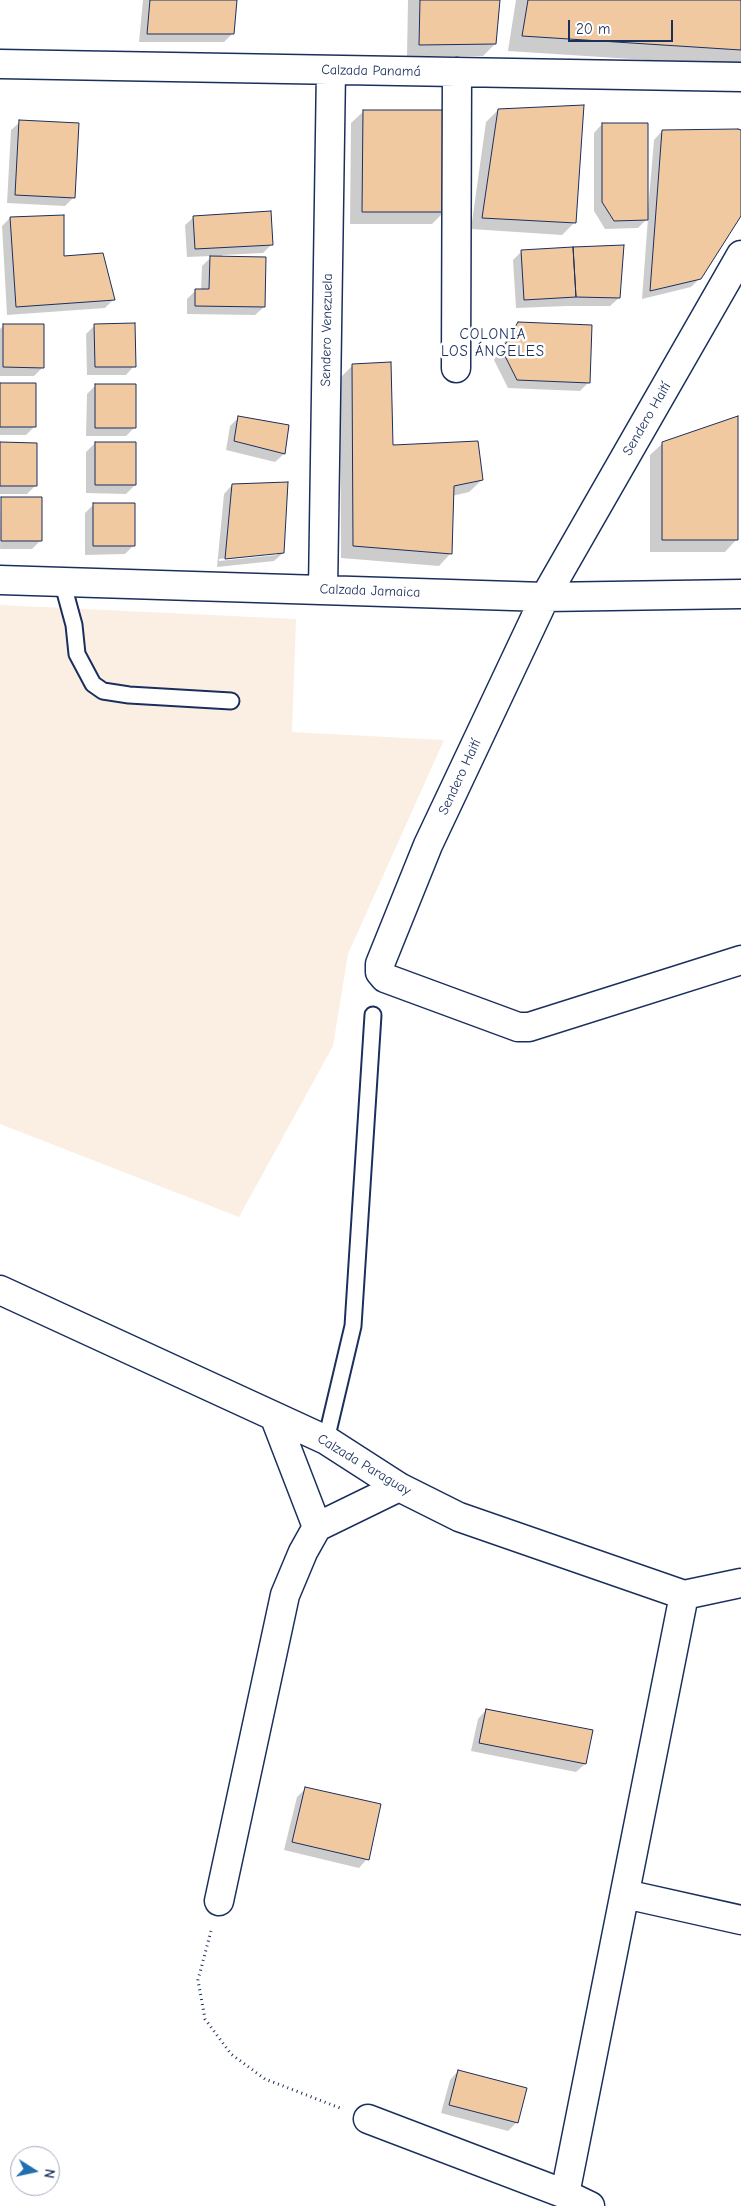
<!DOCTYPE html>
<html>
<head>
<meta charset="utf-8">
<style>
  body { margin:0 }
  #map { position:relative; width:741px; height:2206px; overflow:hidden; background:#fff; font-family:"Comic Neue",sans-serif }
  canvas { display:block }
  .north { position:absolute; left:10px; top:2146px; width:50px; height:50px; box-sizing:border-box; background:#fff; border:1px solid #a4acbf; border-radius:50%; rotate:100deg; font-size:14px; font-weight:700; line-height:20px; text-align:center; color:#1b2f5e }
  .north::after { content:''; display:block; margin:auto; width:18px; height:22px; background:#1f6fb2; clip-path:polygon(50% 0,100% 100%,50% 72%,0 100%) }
  .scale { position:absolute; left:568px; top:20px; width:105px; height:22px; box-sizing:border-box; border:2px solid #1b2f5e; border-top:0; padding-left:6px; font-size:15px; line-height:18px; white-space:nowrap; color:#1b2f5e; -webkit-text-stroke:4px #fff; paint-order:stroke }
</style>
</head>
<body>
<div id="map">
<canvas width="741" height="2206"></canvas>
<div class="north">N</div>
<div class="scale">20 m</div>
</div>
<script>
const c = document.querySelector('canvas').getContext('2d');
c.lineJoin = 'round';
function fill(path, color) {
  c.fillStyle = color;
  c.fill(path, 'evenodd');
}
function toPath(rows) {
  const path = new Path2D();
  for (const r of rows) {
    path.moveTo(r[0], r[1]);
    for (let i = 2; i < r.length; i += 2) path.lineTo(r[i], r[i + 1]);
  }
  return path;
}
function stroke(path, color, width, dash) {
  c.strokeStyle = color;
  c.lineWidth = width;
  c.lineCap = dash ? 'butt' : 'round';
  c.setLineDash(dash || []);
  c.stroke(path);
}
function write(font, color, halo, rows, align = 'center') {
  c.font = font + ' "Comic Neue",sans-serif';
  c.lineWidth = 5;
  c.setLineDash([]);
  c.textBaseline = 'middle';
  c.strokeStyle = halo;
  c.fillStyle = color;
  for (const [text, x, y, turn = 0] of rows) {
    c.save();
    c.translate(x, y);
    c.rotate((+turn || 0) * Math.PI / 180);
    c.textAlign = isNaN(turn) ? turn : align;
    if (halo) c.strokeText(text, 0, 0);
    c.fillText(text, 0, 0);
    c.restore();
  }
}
fill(toPath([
  [0,605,296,619,292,732,444,740,348,954,333,1046,239,1217,0,1124]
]), '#fbefe3');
fill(toPath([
  [143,0,236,0,233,33,224,42,139,42],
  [408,0,499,0,495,44,483,56,407,56],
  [516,0,741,0,741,66,508,51],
  [498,110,574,223,562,235,471,229,486,122],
  [364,111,444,212,432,224,350,224,351,123],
  [20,122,74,197,65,206,7,203,11,130],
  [602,124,646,210,648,211,654,140,662,131,741,131,741,214,700,278,691,287,642,299,648,218,638,228,605,229,594,211,594,133],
  [194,217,272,244,263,253,222,255,264,307,255,315,187,314,187,299,196,290,201,290,202,266,212,256,187,257,185,225],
  [10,218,62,257,113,300,105,308,7,315,2,226],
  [522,251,619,298,610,306,567,306,516,308,513,260],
  [519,324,589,382,580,391,508,388,494,360,510,333],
  [95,325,134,366,126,375,87,375,86,334],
  [3,326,43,367,34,376,0,376,0,329],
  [353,365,392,446,482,480,469,492,452,496,451,553,439,566,341,558,340,378],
  [0,385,35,426,26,435,0,435],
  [95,386,135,427,126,436,86,436,87,394],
  [239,417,284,454,275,462,226,450,230,426],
  [95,443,135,485,126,494,86,493,86,452],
  [663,443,737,539,725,552,650,552,650,455],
  [0,444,36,485,27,494,0,494],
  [232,485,283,553,274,561,217,567,224,494],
  [277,553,277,555,219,561,219,559],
  [1,499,41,540,32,549,0,549],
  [94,504,133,546,125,554,85,555,85,513],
  [486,1710,585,1764,576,1772,471,1751,478,1719],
  [306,1788,367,1859,359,1868,284,1850,297,1797],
  [458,2071,517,2122,508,2131,441,2113,450,2080]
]), '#0003');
const building = toPath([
  [150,0,237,0,234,34,147,34,150,0],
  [420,0,500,0,496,44,419,45,420,0],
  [528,0,741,0,741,50,522,36,528,0],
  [584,105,576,223,482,218,498,109,584,105],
  [363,110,446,110,445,212,362,212,363,110],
  [19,120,79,123,75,198,15,195,19,120],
  [602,123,648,123,648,220,614,221,602,202,602,123],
  [738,129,741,130,741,216,701,279,650,291,662,130,738,129],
  [271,211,273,245,195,249,193,216,271,211],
  [64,215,64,256,103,253,115,300,16,307,10,217,64,215],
  [624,245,620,298,576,297,573,247,624,245],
  [573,247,576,297,524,300,521,250,573,247],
  [210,256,266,257,265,307,195,306,195,289,209,289,210,256],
  [518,322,592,325,590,383,517,380,502,350,518,322],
  [135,323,136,367,95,367,94,324,135,323],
  [3,324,44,324,44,368,3,367,3,324],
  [391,362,393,445,478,441,483,480,454,486,452,554,353,546,352,364,391,362],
  [0,383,36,383,36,427,0,427,0,383],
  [95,384,136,384,136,428,95,428,95,384],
  [238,416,289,425,285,454,234,441,238,416],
  [738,416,738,540,662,540,662,442,738,416],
  [0,442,37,443,37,486,0,486,0,442],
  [95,442,136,442,136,485,95,485,95,442],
  [288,482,284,553,225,559,232,484,288,482],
  [1,497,42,497,42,541,1,541,1,497],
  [93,503,135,503,135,546,93,546,93,503],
  [486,1709,593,1730,586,1764,479,1743,486,1709],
  [305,1787,381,1804,369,1860,292,1842,305,1787],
  [458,2070,527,2088,518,2123,449,2105,458,2070]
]);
fill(building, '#f1c9a1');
stroke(building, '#1b2f5e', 1);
const service = toPath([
  [62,581,74,625,77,654,93,684,103,691,129,695,231,701],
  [326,1440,353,1326,373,1015]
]);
const minor = toPath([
  [0,64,741,77],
  [741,255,545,597,428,845,380,964,380,972,385,978,518,1027,529,1027,741,960],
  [456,368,457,72],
  [0,580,545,597,741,594],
  [323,590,331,70],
  [0,1290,326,1440,399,1487,459,1517,684,1595,741,1583],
  [275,1418,317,1527],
  [625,1894,741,1920],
  [219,1901,285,1595,303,1552,317,1527,399,1487],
  [368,2119,565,2194,590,2206],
  [565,2194,684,1595]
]);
stroke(service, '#1b2f5e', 19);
stroke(minor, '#1b2f5e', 31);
stroke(toPath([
  [211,1931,198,1980,205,2019,231,2054,265,2079,340,2108]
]), '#1b2f5e', 3, [1, 4]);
stroke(service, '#fff', 15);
stroke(minor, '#fff', 28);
write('14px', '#1b2f5e', '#fff', [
  ["Calzada Panamá",371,71,1],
  ["Sendero Venezuela",327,330,-89],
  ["Sendero Haití",647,419,-60],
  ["Calzada Jamaica",370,591,2],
  ["Sendero Haití",460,777,-65],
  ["Calzada Paraguay",364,1465,31]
]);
c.letterSpacing = '1px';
write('15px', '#1b2f5e', '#fff', [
  ["COLONIA",493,335],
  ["LOS ÁNGELES",493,352]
]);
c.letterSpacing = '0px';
</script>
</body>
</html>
